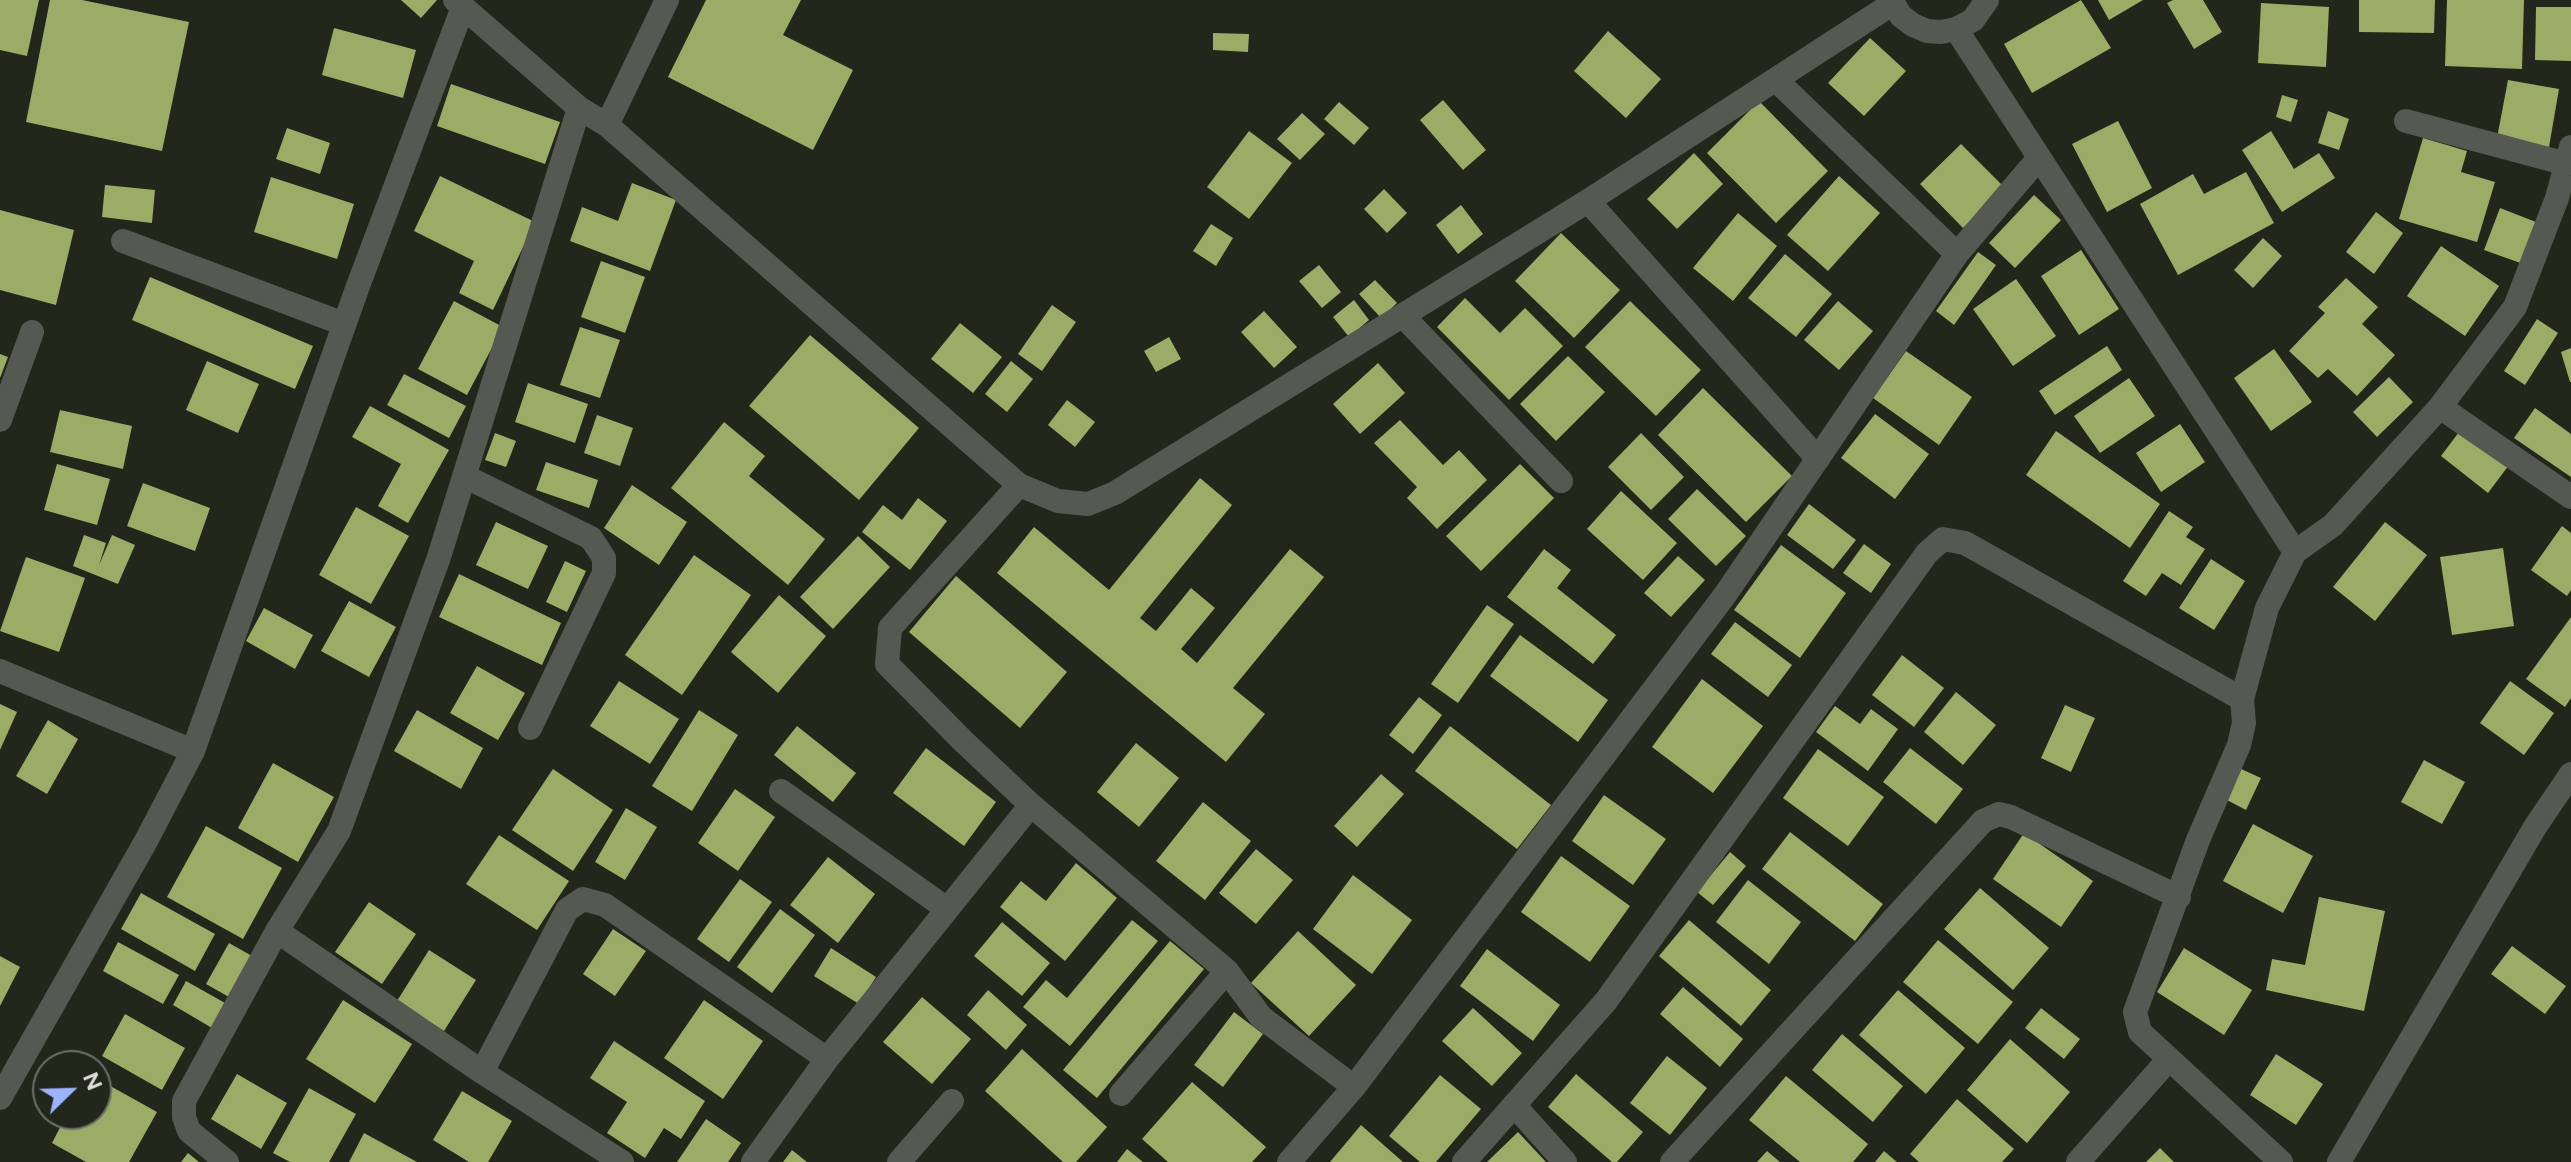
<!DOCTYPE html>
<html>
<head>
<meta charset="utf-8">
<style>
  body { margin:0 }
  #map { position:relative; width:2571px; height:1162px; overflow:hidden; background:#23261b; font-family:Figtree,sans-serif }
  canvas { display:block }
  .north { position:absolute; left:32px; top:1050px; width:80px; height:80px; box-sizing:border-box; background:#23261b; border:2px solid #6d7067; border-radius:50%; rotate:67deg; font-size:22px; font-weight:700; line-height:32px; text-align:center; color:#dddfd8 }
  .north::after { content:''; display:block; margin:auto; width:28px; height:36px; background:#9cb4fd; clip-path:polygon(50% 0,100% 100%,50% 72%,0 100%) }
</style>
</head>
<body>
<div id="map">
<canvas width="2571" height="1162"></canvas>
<div class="north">N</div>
</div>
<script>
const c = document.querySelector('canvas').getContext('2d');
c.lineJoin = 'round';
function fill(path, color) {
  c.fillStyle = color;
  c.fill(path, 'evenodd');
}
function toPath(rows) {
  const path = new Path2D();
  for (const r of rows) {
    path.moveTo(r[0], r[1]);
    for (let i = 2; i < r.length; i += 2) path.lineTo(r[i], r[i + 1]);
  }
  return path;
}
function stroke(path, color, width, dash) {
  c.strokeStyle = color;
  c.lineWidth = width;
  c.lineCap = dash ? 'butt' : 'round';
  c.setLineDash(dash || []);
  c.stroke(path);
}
fill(toPath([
  [0,0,39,0,27,56,0,50],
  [50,0,82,0,189,22,162,151,26,122],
  [401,0,437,0,421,18],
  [706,0,801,0,783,35,853,70,813,150,668,77],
  [2081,0,2111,48,2032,93,2004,44],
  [2098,0,2143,0,2109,20],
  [2173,0,2203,0,2222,32,2194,49,2167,3],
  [2359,0,2435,0,2434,33,2359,32],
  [2447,0,2524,0,2522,69,2445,66],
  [2261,3,2329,7,2326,67,2258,63],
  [2536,7,2571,7,2571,61,2535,60],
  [334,28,416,50,403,98,322,75],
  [1608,31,1661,79,1626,118,1574,71],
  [1213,33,1249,34,1248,52,1213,50],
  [1870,38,1906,71,1864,116,1828,83],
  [2508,80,2559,89,2549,147,2497,138],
  [451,84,560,122,545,164,437,126],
  [2282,95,2298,100,2291,122,2276,117],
  [1443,100,1486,150,1463,170,1420,120],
  [1759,101,1828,171,1776,223,1707,153],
  [1339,102,1369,128,1354,145,1324,119],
  [2328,111,2349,119,2339,150,2318,143],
  [1302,113,1325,134,1300,160,1277,139],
  [2118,121,2152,188,2107,212,2072,144],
  [287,128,330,143,320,174,276,159],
  [1249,131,1292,163,1249,219,1207,187],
  [2271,131,2294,169,2319,153,2335,178,2282,212,2242,150],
  [2423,138,2467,151,2461,172,2495,182,2477,242,2399,219],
  [1961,144,2004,187,1963,228,1920,184],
  [1694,153,1723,184,1677,229,1647,199],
  [2246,172,2274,223,2178,275,2140,204,2193,174,2204,194],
  [440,176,535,222,493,310,459,293,474,261,414,231],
  [1839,176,1880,213,1828,271,1787,235],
  [271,177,354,204,337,259,254,232],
  [632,183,676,200,650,271,570,241,582,207,618,221],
  [105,185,155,190,152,223,102,217],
  [1384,189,1407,213,1387,233,1364,209],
  [2034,195,2061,220,2015,268,1989,243],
  [1461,205,1483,234,1458,254,1436,225],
  [2500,208,2541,224,2526,265,2484,250],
  [0,210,74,230,56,305,0,290],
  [2376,212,2403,233,2374,274,2346,252],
  [1738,213,1777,246,1733,301,1693,268],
  [1211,224,1233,238,1216,266,1193,251],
  [1561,233,1620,290,1574,338,1515,281],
  [2263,238,2282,256,2253,288,2234,270],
  [2441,246,2499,286,2465,336,2407,296],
  [2081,250,2119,309,2079,335,2041,276],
  [1978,252,1996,265,1954,325,1936,311],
  [1785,254,1832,294,1796,337,1748,298],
  [601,261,645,277,625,333,581,317],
  [1319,265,1341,292,1322,308,1299,281],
  [150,277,313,346,295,389,132,320],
  [2346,278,2378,307,2362,324,2395,355,2357,396,2328,369,2318,378,2289,351,2325,313,2318,307],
  [2016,279,2056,336,2013,366,1973,309],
  [1375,280,1397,303,1381,318,1359,294],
  [1465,298,1500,333,1525,308,1563,346,1509,400,1437,327],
  [1354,300,1369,320,1349,337,1333,317],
  [454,301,503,327,467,395,418,369],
  [1630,301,1701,370,1656,416,1585,347],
  [1838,301,1873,331,1839,370,1804,340],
  [1052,305,1076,322,1042,371,1018,354],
  [1264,311,1297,347,1274,368,1241,332],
  [2537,319,2558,333,2525,385,2504,371],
  [960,323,1002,357,973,393,931,359],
  [580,327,620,340,600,398,560,385],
  [810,335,919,428,859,500,749,406],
  [1169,337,1181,359,1156,372,1144,351],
  [2107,346,2122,370,2055,415,2039,391],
  [2571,348,2571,382,2570,382,2561,352],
  [2274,349,2312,402,2271,431,2234,378],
  [1906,351,1972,397,1939,445,1873,398],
  [0,354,8,357,0,378],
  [1568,356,1605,392,1556,441,1520,404],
  [207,361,259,384,238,433,186,410],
  [1011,361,1033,379,1007,412,985,394],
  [1378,363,1405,393,1360,434,1333,404],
  [404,374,466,406,449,438,387,405],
  [2389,377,2413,402,2377,437,2353,412],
  [2129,378,2155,416,2100,453,2074,416],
  [528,383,588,404,575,443,515,422],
  [1703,388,1792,476,1746,522,1658,435],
  [1067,400,1095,422,1075,447,1048,425],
  [370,406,449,450,408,523,378,506,401,464,352,437],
  [2535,408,2571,434,2571,477,2514,438],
  [60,410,132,426,123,469,50,452],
  [1875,414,1929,454,1895,499,1841,458],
  [597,415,633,428,620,466,584,453],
  [1400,420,1443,465,1459,450,1487,480,1437,529,1407,498,1417,487,1374,443],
  [724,422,765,456,749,476,825,539,788,585,671,488],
  [2180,424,2205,462,2161,492,2136,453],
  [2462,428,2509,465,2488,493,2441,456],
  [2056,431,2160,504,2130,548,2026,475],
  [495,433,516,441,506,467,485,460],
  [1641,433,1684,477,1651,510,1608,467],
  [546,462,598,480,589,508,536,490],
  [57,464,110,479,97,525,44,510],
  [1520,464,1554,498,1481,571,1446,536],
  [1200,478,1232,505,1140,618,1156,631,1191,588,1215,608,1181,649,1197,663,1290,549,1324,577,1233,688,1265,714,1226,762,997,573,1034,527,1109,590],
  [143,483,210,508,195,551,127,526],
  [632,485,687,522,659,565,604,528],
  [1697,489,1746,536,1716,566,1668,519],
  [1621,491,1677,543,1643,580,1587,529],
  [918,498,947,521,910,570,862,532,883,505,902,520],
  [1809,504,1856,540,1833,569,1787,535],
  [356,507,409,536,371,604,319,575],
  [2169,511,2193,527,2186,537,2205,549,2181,585,2162,573,2146,596,2123,581],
  [496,522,548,546,528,589,476,565],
  [2385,522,2427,555,2375,621,2333,587],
  [2562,526,2571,533,2571,590,2567,596,2531,570],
  [84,535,106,543,99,565,112,535,135,545,118,584,73,566],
  [858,536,890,567,833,629,800,597],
  [1864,544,1891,564,1871,593,1843,573],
  [1781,545,1846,593,1800,658,1734,610],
  [2503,548,2514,626,2452,635,2440,557],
  [1544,549,1571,570,1557,588,1616,635,1593,664,1507,597],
  [694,555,751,595,682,695,625,655],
  [1678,556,1705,580,1671,617,1644,593],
  [26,557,85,578,59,652,0,631],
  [2211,559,2245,581,2214,630,2179,608],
  [565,561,586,571,567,612,546,602],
  [459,574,561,623,542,665,439,617],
  [956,576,1067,672,1020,728,909,632],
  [779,595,826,636,778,693,731,652],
  [349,601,396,627,369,677,321,651],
  [1487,605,1514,624,1458,703,1431,684],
  [264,608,313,635,295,669,246,641],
  [2571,617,2571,698,2565,707,2526,679],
  [1735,622,1792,665,1768,697,1711,654],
  [1520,635,1608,700,1578,742,1490,676],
  [1902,655,1944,688,1914,727,1872,695],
  [477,666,525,693,498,740,450,713],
  [1702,679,1763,726,1713,793,1652,747],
  [619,681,679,719,650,764,590,726],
  [2510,681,2554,713,2524,755,2480,723],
  [1956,692,1996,725,1963,765,1924,732],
  [1419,697,1442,715,1413,754,1389,735],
  [0,704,17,712,0,750],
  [2065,705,2095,718,2071,772,2041,758],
  [1835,706,1860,724,1871,709,1898,729,1868,771,1816,732],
  [417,710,483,748,461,789,394,751],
  [699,710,738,735,692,811,652,786],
  [48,720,78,739,47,794,16,776],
  [797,726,856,773,833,802,774,755],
  [1450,726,1551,805,1517,849,1415,771],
  [1136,743,1179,778,1139,827,1097,792],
  [926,748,996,802,964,846,893,793],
  [1910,748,1963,789,1936,824,1883,782],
  [1818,749,1884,797,1848,846,1783,798],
  [2424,760,2465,782,2442,824,2401,802],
  [273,763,334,797,298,862,238,828],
  [2239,768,2261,778,2246,810,2225,799],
  [553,769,613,810,573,871,512,830],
  [1381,774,1404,794,1357,847,1334,826],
  [735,789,775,817,738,871,698,843],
  [1604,795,1666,839,1633,885,1572,841],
  [1203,802,1251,841,1205,900,1156,861],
  [626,808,657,827,625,880,595,862],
  [2253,824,2313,856,2283,913,2223,881],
  [206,826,282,868,243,939,167,897],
  [1790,832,1883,904,1855,941,1762,869],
  [2024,833,2093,881,2061,927,1993,879],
  [499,835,569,881,537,930,466,884],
  [1256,849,1293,880,1256,924,1219,893],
  [1730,852,1746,866,1713,905,1697,892],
  [1561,856,1630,906,1590,962,1521,912],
  [828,857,875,894,838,943,790,905],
  [1076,863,1117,898,1065,961,1000,907,1021,881,1046,901],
  [1353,875,1412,920,1372,974,1313,929],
  [740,879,772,902,729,962,697,939],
  [1748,880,1801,922,1769,964,1716,922],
  [1980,888,2049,948,2013,990,1944,929],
  [141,893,215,934,195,971,121,929],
  [2319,897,2385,911,2364,1011,2266,990,2272,959,2305,965],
  [369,902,416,934,382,984,335,952],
  [780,909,815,935,772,993,737,967],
  [1132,920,1158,941,1070,1046,1023,1007,1046,980,1067,998],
  [1689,920,1771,990,1741,1026,1659,956],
  [1002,922,1050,963,1022,996,974,956],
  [613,929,646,951,615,996,583,974],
  [1298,931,1356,985,1309,1036,1251,983],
  [1938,940,2013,1002,1978,1044,1903,982],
  [1170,941,1204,969,1097,1098,1063,1070],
  [118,942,179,975,163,1004,103,971],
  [229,943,252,956,229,997,206,984],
  [2512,946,2566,986,2545,1014,2491,974],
  [831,948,876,977,859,1004,814,976],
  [2184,948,2252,990,2224,1035,2157,992],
  [1487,949,1560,1005,1533,1041,1460,986],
  [429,950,476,980,444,1031,397,1001],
  [0,956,20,967,0,1006],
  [186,981,225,1003,212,1028,173,1005],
  [1683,987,1743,1039,1720,1067,1660,1014],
  [988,990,1027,1025,1006,1050,967,1015],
  [1898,990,1965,1048,1926,1094,1859,1035],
  [922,997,971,1039,932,1084,883,1042],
  [343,1000,412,1044,375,1103,306,1059],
  [704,1000,763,1041,723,1099,664,1058],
  [1473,1008,1522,1053,1492,1086,1442,1041],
  [2041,1008,2080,1039,2064,1059,2025,1028],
  [1234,1012,1263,1034,1223,1087,1194,1065],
  [125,1014,185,1048,162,1090,102,1056],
  [1842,1034,1903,1086,1873,1122,1812,1070],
  [2010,1039,2070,1092,2027,1143,1967,1090],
  [614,1041,705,1101,681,1139,664,1128,645,1158,607,1133,627,1102,590,1078],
  [1022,1049,1107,1127,1076,1162,1063,1162,985,1091],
  [2276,1054,2323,1084,2296,1125,2250,1095],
  [1667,1056,1707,1088,1670,1135,1630,1103],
  [237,1074,287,1103,261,1149,211,1119],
  [1576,1074,1643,1132,1617,1162,1612,1162,1548,1107],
  [1440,1075,1481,1109,1436,1162,1420,1162,1389,1136],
  [1786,1076,1868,1144,1853,1162,1800,1162,1749,1120],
  [96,1078,157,1112,129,1162,86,1162,52,1143,67,1114,96,1114],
  [1192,1082,1266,1147,1252,1162,1168,1162,1142,1139],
  [309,1088,356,1114,329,1162,290,1162,273,1153],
  [462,1091,512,1121,488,1162,469,1162,433,1140],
  [1957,1099,2014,1149,2002,1162,1919,1162,1910,1154],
  [706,1119,741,1143,728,1162,677,1162],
  [1361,1125,1403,1162,1330,1162],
  [1518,1132,1546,1162,1487,1162],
  [364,1133,417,1162,349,1162],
  [2160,1148,2174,1162,2146,1162],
  [1127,1149,1143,1162,1117,1162],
  [792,1150,807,1162,783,1162],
  [1767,1151,1780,1162,1757,1162],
  [1884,1151,1897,1162,1875,1162],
  [188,1153,199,1162,181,1162]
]), '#9bac67');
stroke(toPath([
  [455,0,579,108,607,125,1019,485,1058,501,1088,504,1115,493,1588,201,1892,4],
  [1891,0,1901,16,1913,25,1927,31,1941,32,1956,29,1973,20,1987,0],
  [1956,29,2295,552],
  [1776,80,1957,254],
  [2406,121,2567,164],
  [607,125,667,0],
  [1588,201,1818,459],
  [123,241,344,324],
  [1403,316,1561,481],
  [2440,407,2571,497],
  [0,420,32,332],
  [464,476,591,538,604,558,604,573,530,728],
  [1019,485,890,628,887,664,963,741,1031,805,1227,971,1261,1017,1354,1087],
  [0,671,193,751],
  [781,791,947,909],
  [277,931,482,1072],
  [1121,1094,1227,971],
  [0,1098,146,841,193,751,358,286,463,7],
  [1514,1105,1565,1162],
  [227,1162,189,1131,184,1117,184,1101,277,931,339,831,438,560,579,108],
  [622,1162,482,1072,567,910,583,899,605,905,827,1059],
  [753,1162,827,1059,1031,805],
  [899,1162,952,1101],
  [1289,1162,1354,1087,1725,595,1957,254,2038,159],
  [1464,1162,1606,1001,1927,553,1943,539,1965,543,2242,699],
  [1672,1162,1983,821,1999,814,2011,817,2179,897],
  [2078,1162,2169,1059],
  [2281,1162,2140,1032,2135,1012,2198,840,2239,745,2244,723,2242,699,2267,608,2295,552,2333,525,2440,407,2515,307,2557,198,2571,147],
  [2339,1162,2535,827,2571,774]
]), '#565852', 24);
</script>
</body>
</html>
